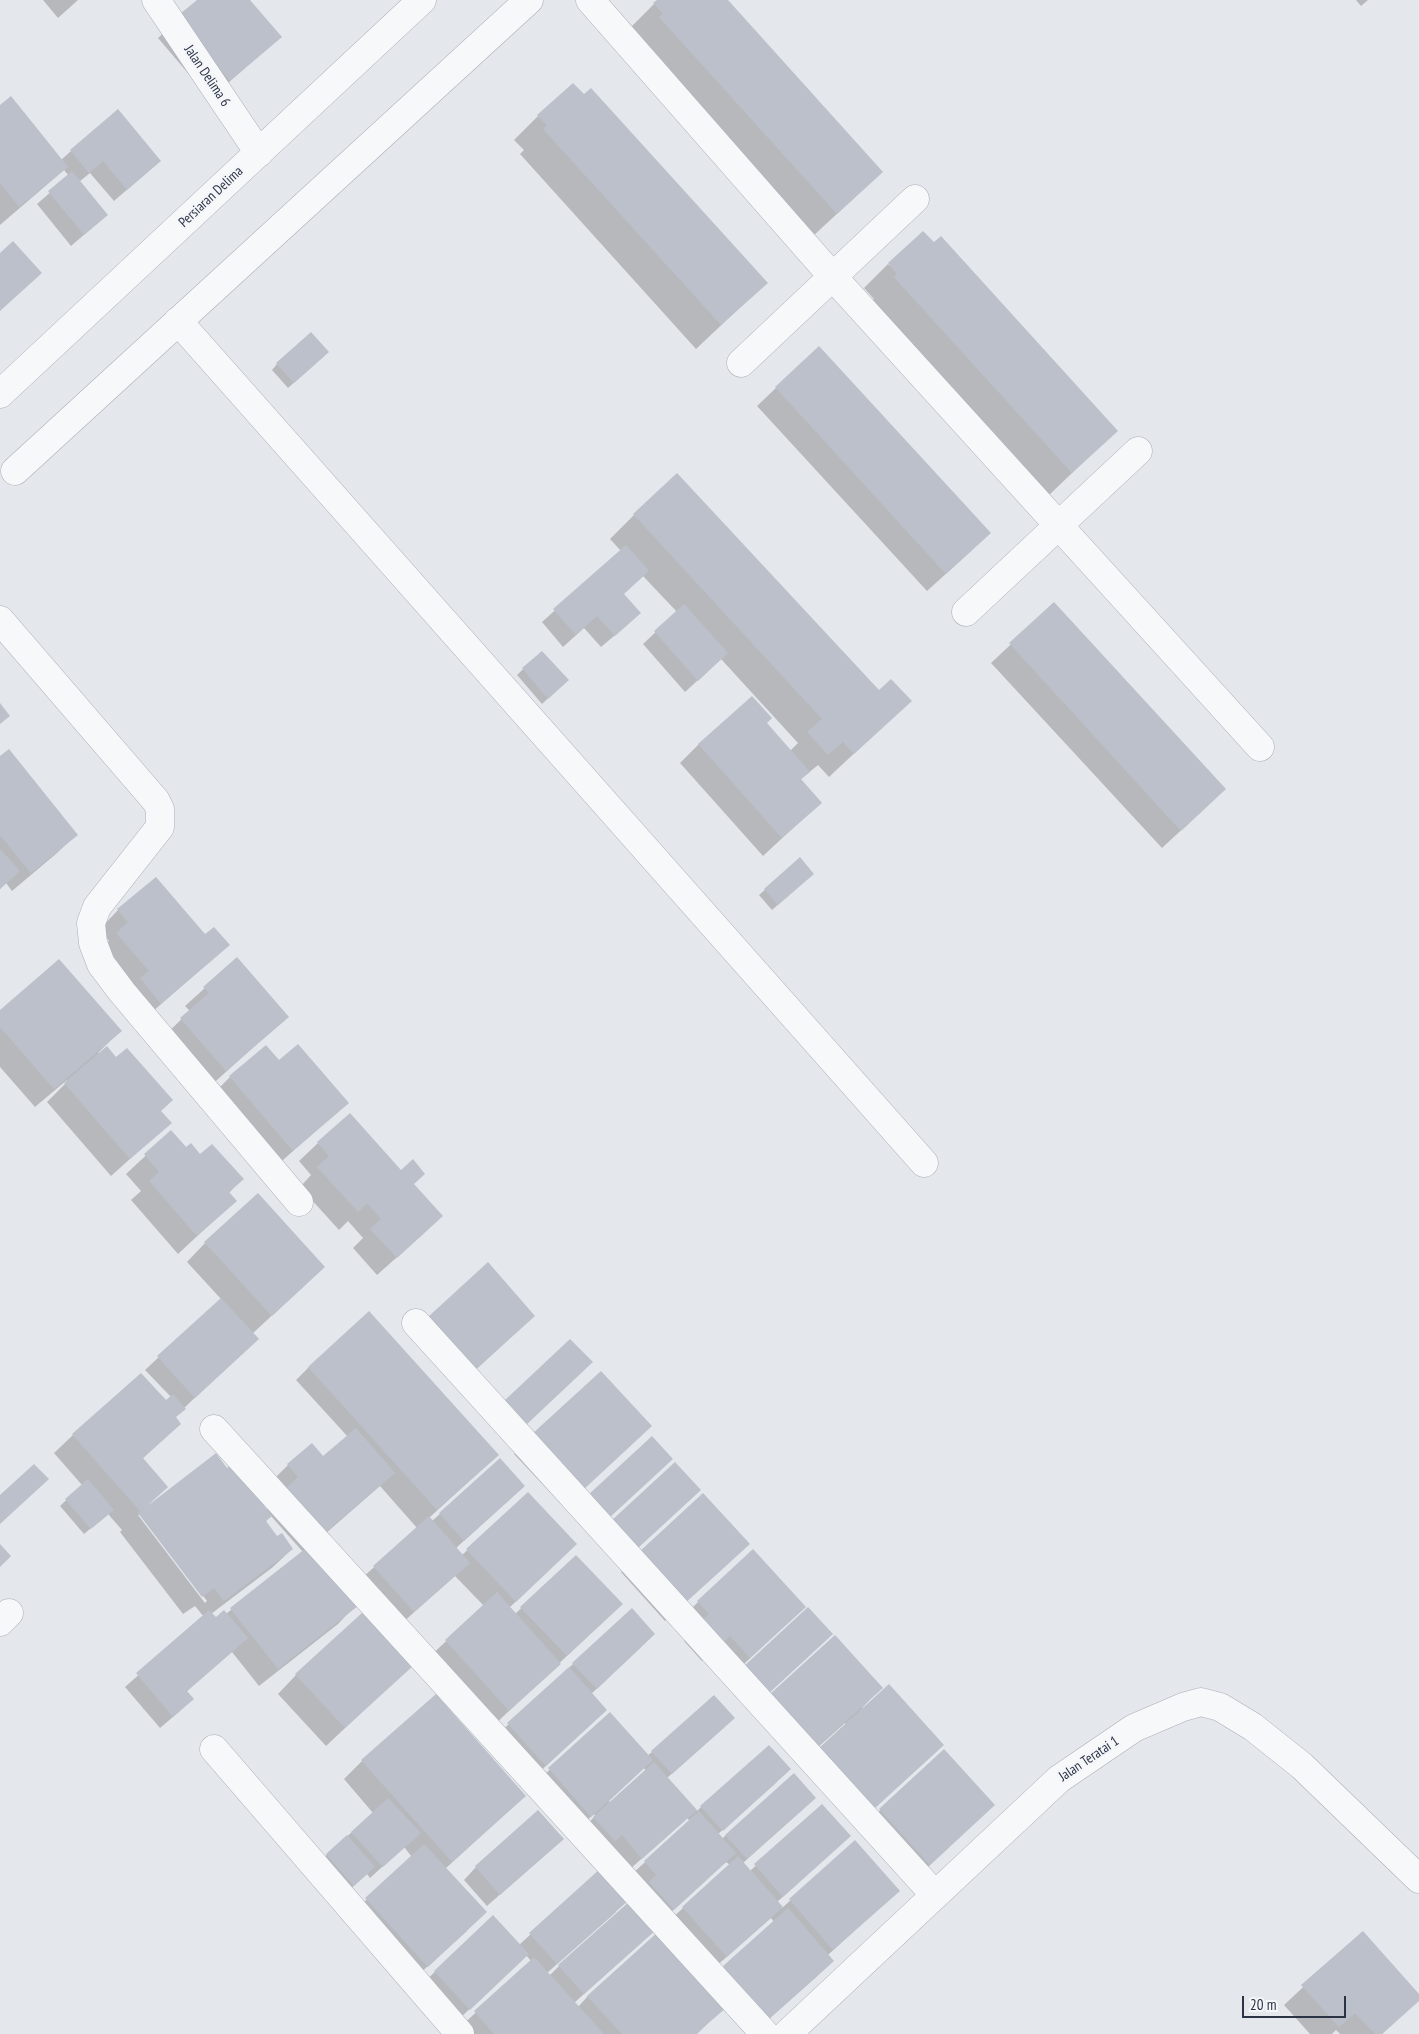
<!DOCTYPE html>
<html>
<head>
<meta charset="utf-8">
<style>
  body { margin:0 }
  #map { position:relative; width:1419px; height:2034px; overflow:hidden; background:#e4e7ec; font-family:"PT Sans Narrow",sans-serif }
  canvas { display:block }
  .scale { position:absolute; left:1242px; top:1996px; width:104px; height:22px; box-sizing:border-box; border:2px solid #2b3445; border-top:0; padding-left:6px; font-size:15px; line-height:18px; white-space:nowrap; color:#2b3445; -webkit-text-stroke:4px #f4f6f9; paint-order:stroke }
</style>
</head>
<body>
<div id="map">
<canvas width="1419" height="2034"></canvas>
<div class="scale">20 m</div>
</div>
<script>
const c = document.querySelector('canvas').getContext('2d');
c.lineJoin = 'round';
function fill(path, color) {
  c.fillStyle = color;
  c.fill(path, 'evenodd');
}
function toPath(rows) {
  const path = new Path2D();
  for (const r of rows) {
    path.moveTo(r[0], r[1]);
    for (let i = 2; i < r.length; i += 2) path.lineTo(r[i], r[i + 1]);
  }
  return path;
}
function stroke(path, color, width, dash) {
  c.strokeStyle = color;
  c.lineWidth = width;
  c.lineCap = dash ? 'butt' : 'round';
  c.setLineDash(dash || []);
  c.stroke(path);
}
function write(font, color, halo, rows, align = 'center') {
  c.font = font + ' "PT Sans Narrow",sans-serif';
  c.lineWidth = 5;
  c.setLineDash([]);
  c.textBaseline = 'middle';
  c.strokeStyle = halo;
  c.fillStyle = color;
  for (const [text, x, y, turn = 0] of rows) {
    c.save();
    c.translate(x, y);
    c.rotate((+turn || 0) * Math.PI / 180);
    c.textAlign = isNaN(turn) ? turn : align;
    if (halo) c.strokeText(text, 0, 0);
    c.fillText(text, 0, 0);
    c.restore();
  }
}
fill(toPath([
  [43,0,78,0,58,18],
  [199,0,249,0,280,37,210,99,158,38],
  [658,0,726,0,882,172,812,237,630,28],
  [1356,0,1368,0,1361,6],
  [0,107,61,160,71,151,160,161,114,201,90,173,79,182,107,215,71,246,37,204,69,176,64,170,0,225],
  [538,116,766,283,696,349,520,154,524,150,514,140],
  [888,264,1116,431,1047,497,870,302,874,299,864,288],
  [819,347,971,551,927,591,757,406],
  [322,358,288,388,272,370,277,364],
  [634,515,879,692,910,701,829,777,818,765,800,780,821,802,763,856,680,763,699,744,765,723,790,751,798,743,721,659,685,692,643,644,677,612,643,576,623,594,627,625,601,647,584,628,563,647,542,622,621,551,610,539],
  [1054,604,1205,808,1162,848,991,663],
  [541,652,561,686,542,704,517,675],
  [0,758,76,835,57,853,12,891,6,883,0,889],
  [800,859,807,879,772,910,759,895],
  [118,910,205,936,228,945,142,1021,98,952,109,941,100,929],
  [237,959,287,1017,207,1089,163,1037,190,1011,185,1006],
  [0,1012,120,1031,98,1053,170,1123,111,1176,47,1102,68,1081,67,1080,35,1107,0,1067],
  [279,1062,347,1103,274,1168,211,1096,230,1077],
  [171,1132,186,1148,242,1179,229,1193,235,1201,178,1254,131,1200,141,1191,126,1174],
  [318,1143,413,1184,423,1234,377,1275,353,1248,363,1238,348,1221,339,1230,300,1187,311,1175,299,1161],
  [205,1243,305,1285,252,1334,245,1351,184,1408,174,1418,180,1424,142,1459,148,1505,227,1470,266,1510,280,1496,269,1484,288,1465,312,1445,323,1458,348,1437,296,1380,309,1367,478,1473,429,1518,432,1521,500,1460,511,1498,456,1548,462,1555,528,1494,556,1563,509,1608,515,1614,575,1557,608,1617,490,1729,427,1659,484,1606,455,1576,401,1624,361,1579,417,1528,380,1486,310,1547,356,1605,338,1624,259,1686,232,1652,186,1692,180,1711,160,1728,125,1687,204,1617,195,1606,183,1614,120,1532,122,1530,108,1514,84,1534,60,1506,82,1485,54,1453,73,1435,165,1402,171,1397,145,1370,221,1299,187,1262],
  [138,1515,141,1515,207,1601,205,1603],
  [271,1516,303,1552,226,1614,216,1619,211,1614,273,1567,292,1549,277,1538,265,1522],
  [534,1316,456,1388,410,1336],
  [533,1435,632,1444,564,1507,514,1454],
  [639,1554,730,1562,665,1621,621,1572],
  [698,1602,805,1607,731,1676,710,1654,702,1661,684,1641,692,1633,680,1620],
  [641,1647,591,1694,593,1722,533,1778,495,1737,573,1664],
  [296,1675,392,1684,326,1746,278,1694],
  [881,1688,862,1708,863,1709,943,1745,856,1825,802,1767,846,1725,845,1723,799,1764,752,1713],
  [610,1714,647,1756,652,1752,721,1730,667,1778,697,1811,701,1807,777,1782,718,1834,722,1839,726,1835,802,1810,743,1863,750,1871,822,1805,850,1836,777,1902,782,1908,855,1842,899,1890,828,1955,833,1961,814,1979,752,2034,724,2007,697,2034,459,2034,456,2031,531,1961,526,1955,457,2021,422,1984,493,1917,519,1945,601,1870,616,1912,547,1973,549,1976,559,1966,642,1942,574,2003,578,2007,588,1996,705,1985,774,1922,771,1918,714,1968,670,1920,730,1865,726,1862,661,1921,632,1874,690,1821,687,1818,629,1870,582,1830,595,1816,594,1814,572,1834,530,1788],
  [644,1768,646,1771,610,1803,609,1801],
  [944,1751,994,1805,911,1883,861,1828],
  [362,1761,525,1796,445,1869,467,1931,408,1984,347,1918,412,1857,404,1847,370,1878,367,1874,348,1891,321,1860,373,1813,344,1779],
  [549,1851,487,1906,464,1880,476,1867],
  [1362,1932,1419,1996,1419,2000,1382,2034,1340,2034,1336,2030,1332,2034,1310,2034,1284,2005]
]), '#0003');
fill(toPath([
  [197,0,250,0,282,37,230,81,175,18],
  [657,0,728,0,883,172,837,214,659,17,663,14,653,3],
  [573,83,584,94,591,88,768,283,721,325,543,129,547,125,537,115],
  [11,96,68,167,19,207,0,183,0,105],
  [118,109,161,161,127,190,103,161,89,173,70,150],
  [72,171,108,215,84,235,48,191],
  [923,231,934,242,941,236,1118,431,1072,473,894,277,897,274,888,263],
  [13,241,42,273,0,311,0,253],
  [311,332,329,352,294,383,276,363],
  [819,346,991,533,946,574,775,387],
  [677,473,879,690,891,679,912,701,854,754,843,742,828,755,807,732,822,719,633,514],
  [626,545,649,571,624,594,641,613,615,636,597,616,576,635,553,609],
  [1054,602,1226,789,1181,831,1009,643],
  [684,604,728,653,698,681,654,631],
  [542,651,569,680,548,699,522,668],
  [752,696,772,718,767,723,810,772,801,779,822,803,782,838,698,744],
  [0,703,10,716,0,724],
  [9,749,78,835,31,873,0,835,0,756],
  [0,849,20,871,0,889],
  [800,857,814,874,778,905,764,889],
  [156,877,205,934,214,927,230,945,161,1004,140,978,149,971,116,933,128,922,117,909],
  [237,957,289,1017,226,1071,180,1018,209,993,203,987],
  [59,959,122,1031,54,1089,0,1027,0,1010],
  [298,1044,349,1103,293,1151,229,1076,266,1045,279,1060],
  [107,1046,116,1057,127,1048,173,1100,161,1111,172,1123,130,1159,64,1083],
  [350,1113,401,1170,413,1159,425,1174,414,1184,443,1216,397,1258,370,1229,381,1219,367,1203,358,1212,317,1167,329,1156,317,1142],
  [171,1130,186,1147,191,1143,200,1154,212,1144,244,1179,229,1192,237,1201,197,1236,149,1181,159,1172,144,1154],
  [258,1193,325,1267,272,1316,204,1242],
  [488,1262,535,1316,475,1370,428,1317],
  [221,1298,259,1339,195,1398,157,1356],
  [369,1311,499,1455,437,1510,308,1367],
  [570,1339,593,1362,526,1425,504,1401],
  [601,1371,652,1426,583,1490,532,1434],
  [141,1373,166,1400,173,1394,186,1409,176,1417,181,1424,143,1458,168,1487,146,1507,216,1453,227,1468,232,1464,272,1516,266,1521,277,1536,282,1533,293,1549,224,1601,214,1588,202,1597,138,1513,140,1511,72,1434],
  [356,1428,395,1473,322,1535,284,1490,298,1477,287,1464,312,1443,323,1456],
  [652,1436,673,1459,608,1519,587,1496],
  [500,1458,525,1486,464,1541,439,1513],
  [675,1462,701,1490,637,1549,611,1521],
  [34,1464,49,1479,0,1524,0,1495],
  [88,1479,114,1510,91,1529,65,1499],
  [528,1492,577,1544,516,1602,466,1549],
  [703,1493,750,1544,685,1603,638,1553],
  [429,1516,470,1563,414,1612,373,1566],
  [0,1544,11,1556,0,1567],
  [310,1545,358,1606,278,1669,230,1608],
  [753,1549,806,1607,750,1658,730,1636,722,1644,701,1621,709,1614,697,1601],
  [576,1555,623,1604,567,1656,520,1607],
  [497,1592,561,1664,509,1711,445,1640],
  [808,1607,833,1634,767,1695,742,1668],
  [632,1608,655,1634,597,1689,572,1663],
  [209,1610,216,1617,224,1610,248,1638,187,1691,194,1699,173,1717,136,1673],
  [363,1612,413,1666,345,1728,295,1674],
  [835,1635,883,1688,818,1746,770,1694],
  [569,1667,607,1710,546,1766,507,1723],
  [889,1684,944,1745,875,1808,820,1747],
  [436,1694,526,1796,452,1862,361,1760],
  [714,1695,735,1718,672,1774,651,1751],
  [610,1712,653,1760,591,1817,548,1768],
  [769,1745,791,1769,723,1831,700,1806],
  [944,1749,995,1805,930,1865,879,1809],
  [654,1762,697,1810,642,1859,622,1835,615,1841,593,1817],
  [794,1773,816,1798,747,1859,725,1835],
  [388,1798,421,1833,383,1867,351,1832],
  [822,1804,851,1836,783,1897,754,1864],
  [538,1810,564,1839,500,1895,475,1866],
  [699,1811,736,1853,674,1910,649,1882,656,1875,644,1861],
  [347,1835,375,1867,354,1886,326,1854],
  [855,1840,900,1891,833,1950,789,1899],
  [424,1844,487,1912,428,1967,365,1898],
  [738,1856,783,1907,727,1957,682,1907],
  [601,1868,630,1899,557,1964,529,1933],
  [630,1901,656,1930,584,1994,558,1965],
  [788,1908,834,1961,769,2019,723,1966],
  [493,1915,529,1954,470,2010,434,1971],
  [659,1931,727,2007,696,2034,622,2034,587,1996],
  [1363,1931,1419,1994,1419,2001,1382,2034,1375,2034,1355,2013,1339,2027,1301,1985],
  [534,1957,604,2034,494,2034,474,2011]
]), '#bbc0ca');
const minor = toPath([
  [156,0,259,153],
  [590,0,833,277,1260,747],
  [178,321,924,1163],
  [741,363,915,199],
  [0,394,422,0],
  [15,471,529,0],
  [966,612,1138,451],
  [0,620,156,801,160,809,160,827,97,907,91,923,93,943,101,964,122,992,299,1202],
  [416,1323,935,1895],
  [214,1429,765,2034],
  [0,1622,9,1613],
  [214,1749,460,2034],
  [787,2034,1059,1779,1134,1728,1183,1707,1201,1702,1220,1707,1253,1727,1302,1766,1419,1879]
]);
stroke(minor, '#a9aeb7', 29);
stroke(minor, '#f7f8fa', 28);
write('14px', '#2b3445', '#f4f6f9', [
  ["Jalan Delima 6",207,76,56],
  ["Persiaran Delima",211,197,-43],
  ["Jalan Teratai 1",1089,1759,-34]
]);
</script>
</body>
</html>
